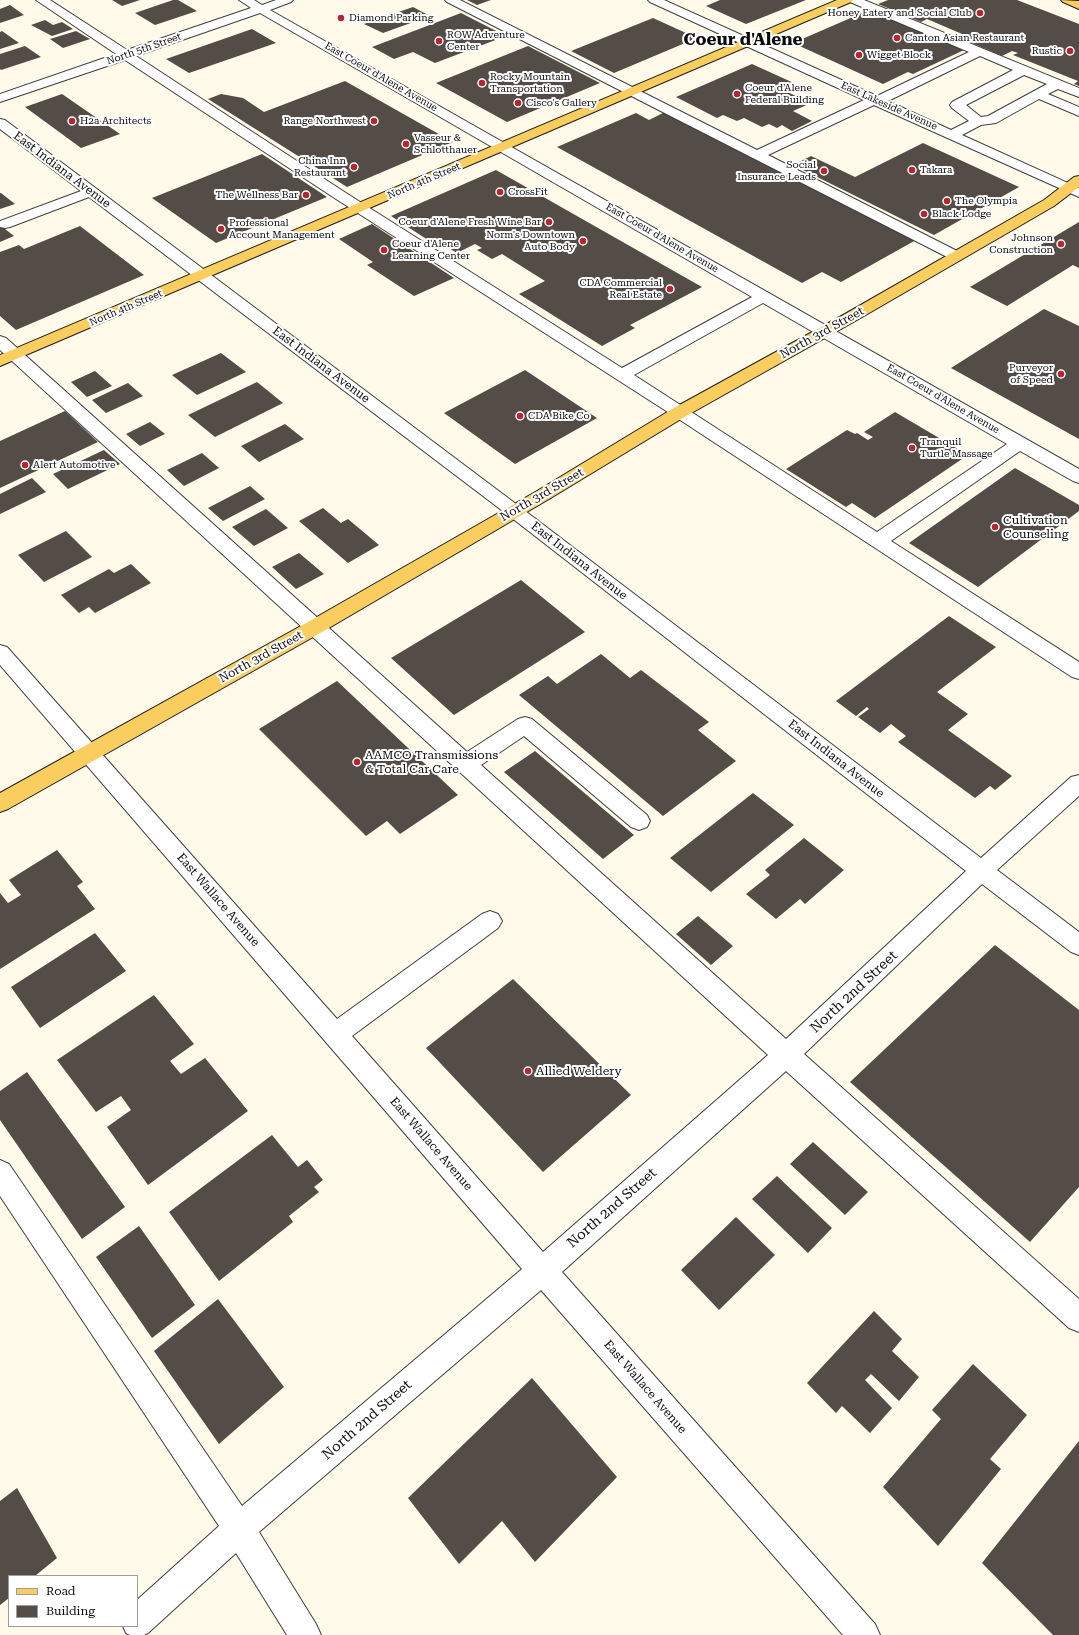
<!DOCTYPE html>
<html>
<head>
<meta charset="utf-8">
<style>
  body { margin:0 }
  #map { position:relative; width:1079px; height:1635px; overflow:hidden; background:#fffae9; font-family:"Roboto Serif",serif }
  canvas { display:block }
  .legend { position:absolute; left:8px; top:1575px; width:130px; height:52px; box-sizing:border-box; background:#fff; border:1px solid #9d9d9d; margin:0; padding:5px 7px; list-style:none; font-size:12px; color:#0b0b0b }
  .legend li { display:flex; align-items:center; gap:8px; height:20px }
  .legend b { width:20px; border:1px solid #9d9d9d }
</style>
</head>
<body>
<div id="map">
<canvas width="1079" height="1635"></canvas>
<ul class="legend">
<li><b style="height:5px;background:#f9ce5f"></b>Road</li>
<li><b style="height:11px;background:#544c47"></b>Building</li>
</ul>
</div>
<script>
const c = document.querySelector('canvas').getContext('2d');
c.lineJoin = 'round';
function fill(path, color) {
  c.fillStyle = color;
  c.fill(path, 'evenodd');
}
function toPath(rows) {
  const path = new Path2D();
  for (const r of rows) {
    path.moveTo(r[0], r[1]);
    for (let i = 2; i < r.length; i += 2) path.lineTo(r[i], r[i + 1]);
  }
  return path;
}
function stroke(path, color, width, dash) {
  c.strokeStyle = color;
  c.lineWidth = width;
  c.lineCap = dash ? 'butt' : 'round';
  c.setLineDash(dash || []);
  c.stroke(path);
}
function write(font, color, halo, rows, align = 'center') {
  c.font = font + ' "Roboto Serif",serif';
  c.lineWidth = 4;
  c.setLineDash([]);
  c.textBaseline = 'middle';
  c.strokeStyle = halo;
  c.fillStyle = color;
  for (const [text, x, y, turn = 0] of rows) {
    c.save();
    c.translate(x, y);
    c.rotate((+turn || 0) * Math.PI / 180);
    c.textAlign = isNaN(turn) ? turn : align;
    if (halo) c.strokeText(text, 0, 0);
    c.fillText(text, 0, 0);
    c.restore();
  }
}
fill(toPath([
  [112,0,140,0,122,6],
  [173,0,178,0,197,11,155,25,135,13],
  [467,0,491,0,477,5],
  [720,0,806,0,746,24,706,6],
  [888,0,1017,0,1079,24,1079,86,1074,84,1078,81,1013,55,1018,53,1012,51,1002,56,963,39,969,37,927,19,921,22,878,4],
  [10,5,24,15,0,23,0,9],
  [413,7,430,16,383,33,364,24],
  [869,10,964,50,913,74,908,72,883,84,793,43],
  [461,13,506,36,435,63,413,52,394,59,372,47],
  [653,18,697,38,614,73,571,51],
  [45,20,53,25,62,22,73,29,52,36,31,25],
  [252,29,276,43,189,73,166,59],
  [2,31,19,43,0,49,0,32],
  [76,31,90,39,63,48,50,39],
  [25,46,41,57,1,70,0,69,0,54],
  [528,46,600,83,507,122,436,83],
  [752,64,796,84,783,90,811,103,793,111,812,121,792,131,782,125,777,128,769,124,762,127,744,118,737,121,723,115,717,118,676,97],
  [345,81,453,142,347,187,208,99,221,94,243,98,264,112],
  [62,94,120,134,81,148,25,107],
  [665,112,916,240,841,282,822,272,802,283,557,147,636,113,649,120],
  [923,143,1019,187,934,235,793,165,811,156,855,177],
  [262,154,327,197,216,243,152,198],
  [496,170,702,287,630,325,635,328,602,346,519,294,545,281,502,254,492,259,477,250,482,248,475,244,457,253,436,240,431,242,391,216],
  [0,193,1,193,15,204,0,209],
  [1079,222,1079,268,1073,265,1007,306,970,287],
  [372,224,454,278,414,296,367,265,373,262,339,239],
  [0,225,14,236,0,242],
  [80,226,144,275,16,330,0,316,0,252,19,245,24,249],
  [1044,309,1079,326,1079,439,951,368],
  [221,353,246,372,197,395,172,375],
  [525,370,597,418,515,464,444,413],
  [95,371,112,386,87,397,71,382],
  [257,382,283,403,215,437,188,415],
  [128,383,143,396,106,413,92,400],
  [65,411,98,442,0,488,0,441],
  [895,412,968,455,875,518,852,503,846,507,786,469,847,430,855,434,857,433,868,440,873,437,864,432],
  [150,422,165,434,140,446,126,434],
  [285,424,304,439,259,462,241,446],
  [104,450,120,464,68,489,53,474],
  [202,453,219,468,184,486,167,470],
  [1015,468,1079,505,1079,511,978,587,909,543],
  [32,478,46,492,0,514,0,494],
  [250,486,265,499,223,521,208,508],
  [323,508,341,523,348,519,379,545,348,563,299,521],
  [266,509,288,528,254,546,232,527],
  [66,531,92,557,44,582,18,555],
  [299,553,324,574,296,589,272,567],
  [131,564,151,583,95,613,89,607,79,613,61,595,109,569,114,573],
  [521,580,585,632,454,715,391,658],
  [949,616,996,647,937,692,968,714,948,730,1012,776,995,790,990,786,975,798,898,742,906,736,891,724,880,733,858,717,869,709,867,707,856,716,836,701],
  [601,654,630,678,641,670,709,722,698,730,736,761,663,816,519,695,548,676,557,684],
  [337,681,458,795,400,834,387,821,366,836,259,729],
  [535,751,634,835,603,859,504,772],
  [753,793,794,825,711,892,670,858],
  [804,838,844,870,805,904,800,899,776,919,746,894,770,875,765,870],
  [57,850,83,882,77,886,95,909,0,969,0,893,8,903,21,895,9,880],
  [698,916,733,946,711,965,676,934],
  [95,933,126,971,40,1028,11,987],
  [995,945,1079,1010,1079,1187,1030,1242,850,1082],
  [513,979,631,1095,543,1172,426,1048],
  [154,995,194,1044,170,1061,181,1074,205,1058,248,1111,148,1185,107,1127,131,1110,121,1096,96,1112,57,1060],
  [27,1072,125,1207,82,1239,0,1120,0,1091],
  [272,1135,298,1167,307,1160,323,1180,314,1187,319,1192,289,1216,293,1222,219,1281,169,1212],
  [813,1142,868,1192,845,1215,790,1164],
  [777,1176,832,1228,808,1253,752,1199],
  [736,1217,775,1255,719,1310,681,1270],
  [139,1226,195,1305,152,1338,96,1257],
  [218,1299,284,1387,219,1444,154,1351],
  [874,1311,902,1339,892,1351,919,1377,899,1401,871,1374,865,1380,892,1408,870,1433,842,1406,836,1413,807,1383],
  [973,1364,1027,1415,990,1459,1001,1469,938,1546,883,1487,941,1419,932,1410],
  [532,1378,617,1477,535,1562,502,1521,459,1564,408,1498],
  [1079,1441,1079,1635,1053,1635,982,1563],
  [17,1488,57,1558,35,1576,9,1576,9,1598,0,1605,0,1501]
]), '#544c47');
const minor = toPath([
  [36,0,50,0,127,50,251,8,239,0,254,0,262,5,276,0,293,0,291,2,270,10,1079,469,1079,483,1073,481,1020,451,891,541,1079,662,1079,679,1072,677,674,416,336,199,125,60,0,102,0,94,116,54,36,0],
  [260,13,752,297,622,368,346,193,136,56,260,13],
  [763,303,1007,444,877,532,634,375,763,303],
  [445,0,460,0,757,150,864,100,650,2,648,0,664,0,877,96,969,52,850,2,848,0,864,0,1079,88,1079,97,1058,89,1048,94,1079,107,1079,116,1039,99,996,123,981,125,962,135,1079,188,1079,197,874,105,768,155,961,253,963,256,961,259,956,260,951,259,447,2,445,0],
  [980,56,1013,70,952,102,950,105,952,108,969,121,951,130,888,101,980,56],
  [1024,75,1047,84,988,116,981,117,966,105,1024,75],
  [0,119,5,120,520,507,981,858,1071,777,1079,775,1079,796,997,870,1079,932,1079,955,1071,952,982,884,804,1054,1079,1299,1079,1332,1069,1328,786,1071,562,1272,875,1624,880,1635,843,1635,541,1290,259,1532,316,1624,321,1635,287,1635,236,1553,148,1633,144,1635,130,1635,126,1633,123,1626,137,1626,137,1600,219,1526,0,1196,0,1160,9,1164,242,1506,522,1269,0,665,0,645,7,647,337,1019,482,914,490,911,498,914,502,921,498,928,352,1036,543,1252,768,1055,0,350,0,336,6,338,467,752,518,719,525,717,532,719,647,815,650,821,647,827,639,830,631,827,524,736,481,765,786,1039,966,871,508,515,89,197,10,227,5,228,0,227,0,221,81,191,0,129,0,119]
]);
const major = toPath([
  [837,0,853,0,851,2,0,366,0,355,837,0],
  [1061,0,1079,1,1079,9,1063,2,1061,0],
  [1079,176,1079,187,1054,206,857,320,686,416,549,499,322,632,8,809,0,812,0,793,308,622,537,491,674,408,845,314,1044,200,1074,177,1079,176]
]);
stroke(minor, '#3e3e3e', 2);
stroke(major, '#1c1c1c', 2);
fill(minor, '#fff');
fill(major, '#f9ce5f');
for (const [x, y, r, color] of [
  [980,13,4,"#ba2330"],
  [341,18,4,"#ba2330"],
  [897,38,4,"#ba2330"],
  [439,41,4,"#ba2330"],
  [1070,51,4,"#ba2330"],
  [859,55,4,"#ba2330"],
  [482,83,4,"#ba2330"],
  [737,94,4,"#ba2330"],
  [518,103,4,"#ba2330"],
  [72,121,4,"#ba2330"],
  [374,121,4,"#ba2330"],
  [406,144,4,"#ba2330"],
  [354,167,4,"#ba2330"],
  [912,170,4,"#ba2330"],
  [824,171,4,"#ba2330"],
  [500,192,4,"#ba2330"],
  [306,195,4,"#ba2330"],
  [947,201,4,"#ba2330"],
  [924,214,4,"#ba2330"],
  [549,222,4,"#ba2330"],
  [221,229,4,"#ba2330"],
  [583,241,4,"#ba2330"],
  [1061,244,4,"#ba2330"],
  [384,250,4,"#ba2330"],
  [670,289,4,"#ba2330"],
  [1061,374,4,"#ba2330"],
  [520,416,4,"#ba2330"],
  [912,448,4,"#ba2330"],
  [25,465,4,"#ba2330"],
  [995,527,4,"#ba2330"],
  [357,762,4,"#ba2330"],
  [528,1071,4,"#ba2330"]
]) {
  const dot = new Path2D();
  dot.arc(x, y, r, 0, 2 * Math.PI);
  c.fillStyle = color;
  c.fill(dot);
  stroke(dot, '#fff', 1.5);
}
write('10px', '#0b0b0b', '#fff', [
  ["Honey Eatery and Social Club",972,13,"right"],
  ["Diamond Parking",349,18],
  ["ROW Adventure",447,35],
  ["Center",447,47],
  ["Canton Asian Restaurant",905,38],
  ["Rustic",1062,51,"right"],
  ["Wigget Block",867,55],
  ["Rocky Mountain",490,77],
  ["Transportation",490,89],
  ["Coeur d'Alene",745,88],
  ["Federal Building",745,100],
  ["Cisco's Gallery",526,103],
  ["H2a Architects",80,121],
  ["Range Northwest",366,121,"right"],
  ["Vasseur &",414,138],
  ["Schlotthauer",414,150],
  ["China Inn",346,161,"right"],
  ["Restaurant",346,173,"right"],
  ["Social",816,165,"right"],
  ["Insurance Leads",816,177,"right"],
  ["Takara",920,170],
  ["CrossFit",508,192],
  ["The Wellness Bar",298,195,"right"],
  ["The Olympia",955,201],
  ["Black Lodge",932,214],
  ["Coeur d'Alene Fresh Wine Bar",541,222,"right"],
  ["Professional",229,223],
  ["Account Management",229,235],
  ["Norm's Downtown",575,235,"right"],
  ["Auto Body",575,247,"right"],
  ["Johnson",1053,238,"right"],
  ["Construction",1053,250,"right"],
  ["Coeur d'Alene",392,244],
  ["Learning Center",392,256],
  ["CDA Commercial",662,283,"right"],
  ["Real Estate",662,295,"right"],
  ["Purveyor",1053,368,"right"],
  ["of Speed",1053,380,"right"],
  ["CDA Bike Co",528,416],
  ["Tranquil",920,442],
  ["Turtle Massage",920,454],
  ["Alert Automotive",33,465]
], 'left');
write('10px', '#0b0b0b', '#fff', [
  ["North 5th Street",144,49,-19],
  ["East Coeur d'Alene Avenue",381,77,30],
  ["East Lakeside Avenue",889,106,24],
  ["North 4th Street",424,181,-23],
  ["East Coeur d'Alene Avenue",662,238,30],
  ["North 4th Street",126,308,-23],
  ["East Coeur d'Alene Avenue",943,399,30]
]);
write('12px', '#0b0b0b', '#fff', [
  ["East Indiana Avenue",62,170,37],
  ["North 3rd Street",822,333,-29],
  ["East Indiana Avenue",321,365,37],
  ["North 3rd Street",542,495,-30],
  ["East Indiana Avenue",579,561,38],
  ["North 3rd Street",261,657,-29],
  ["East Indiana Avenue",836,759,38],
  ["East Wallace Avenue",218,900,49],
  ["East Wallace Avenue",431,1144,49],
  ["East Wallace Avenue",645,1387,49]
]);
write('12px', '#0b0b0b', '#fff', [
  ["Cultivation",1003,520],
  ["Counseling",1003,534],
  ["AAMCO Transmissions",365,755],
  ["& Total Car Care",365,769],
  ["Allied Weldery",536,1071]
], 'left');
write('14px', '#0b0b0b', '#fff', [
  ["North 2nd Street",854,992,-43],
  ["North 2nd Street",612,1208,-41],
  ["North 2nd Street",367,1420,-41]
]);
write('bold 17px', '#0b0b0b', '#fff', [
  ["Coeur d'Alene",743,40]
]);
</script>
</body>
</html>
